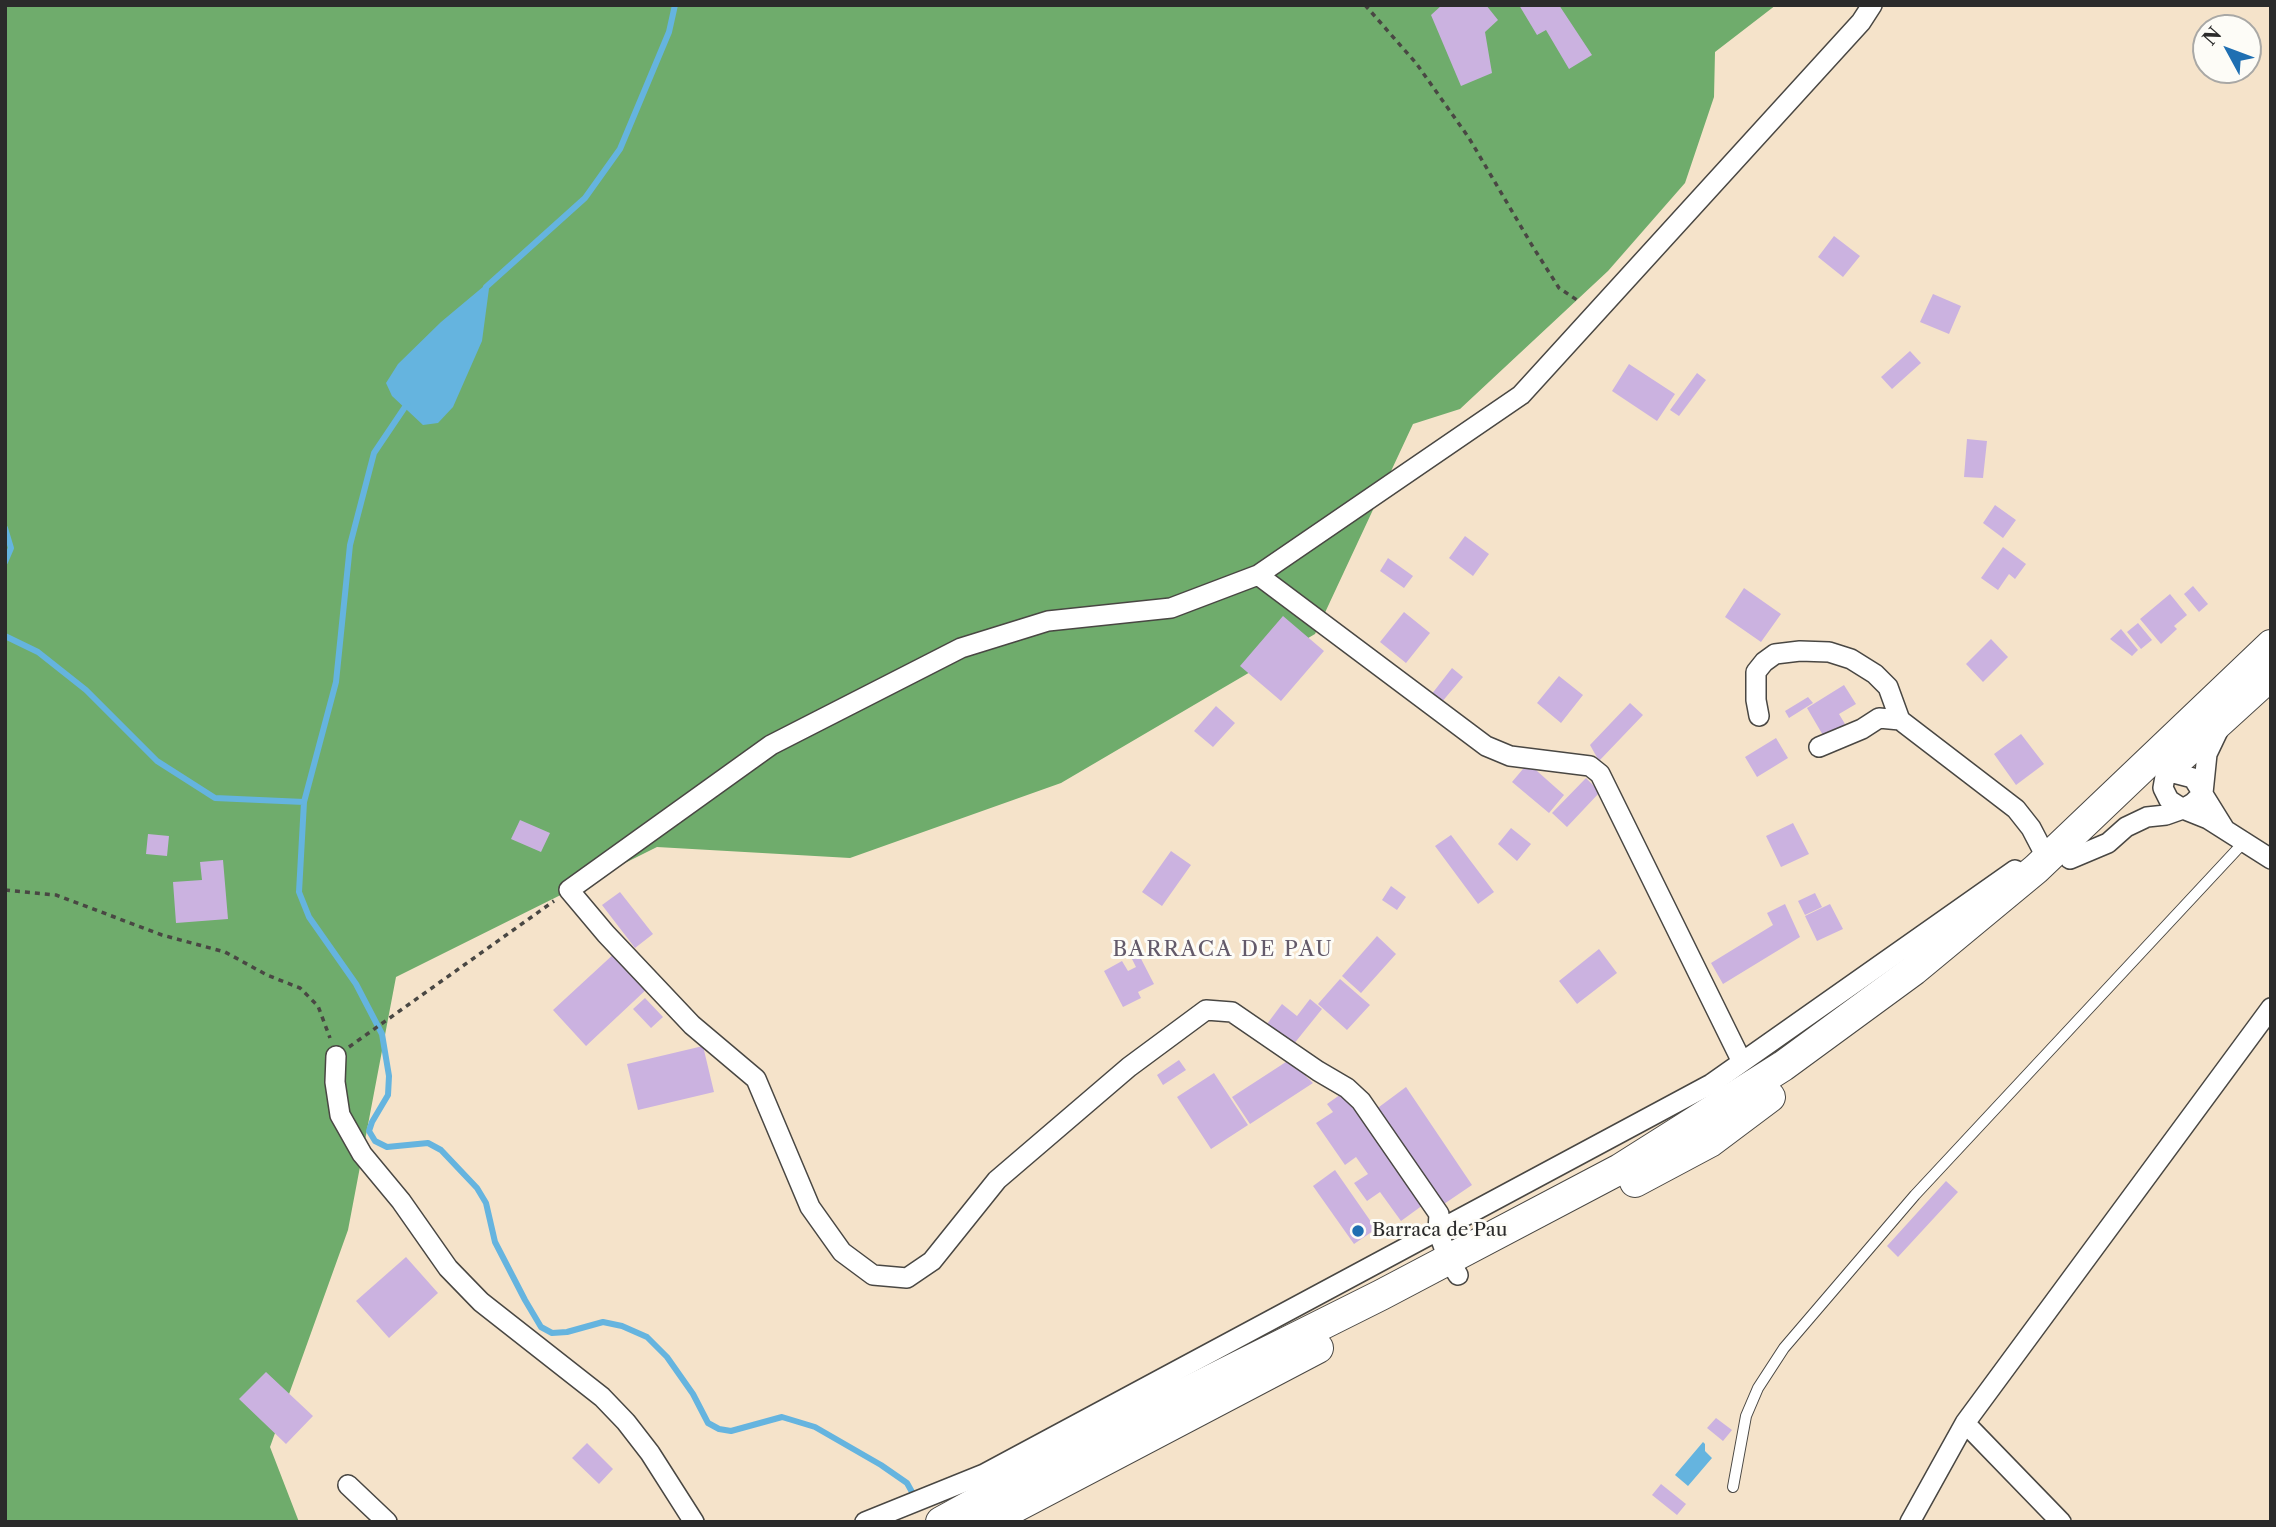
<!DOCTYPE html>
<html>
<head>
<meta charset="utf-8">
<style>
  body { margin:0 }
  #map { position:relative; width:2276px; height:1527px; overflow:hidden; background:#f5e3ca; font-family:"Libre Caslon Text",serif }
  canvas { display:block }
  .frame { position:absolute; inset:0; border:7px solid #2b2b2b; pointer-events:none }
  .north { position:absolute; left:2192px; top:14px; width:70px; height:70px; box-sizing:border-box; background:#fdfcf7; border:2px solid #a9a8a5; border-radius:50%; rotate:311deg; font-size:19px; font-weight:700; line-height:28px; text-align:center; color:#2b2b2b }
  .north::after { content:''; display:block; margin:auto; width:24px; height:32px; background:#1f6fb2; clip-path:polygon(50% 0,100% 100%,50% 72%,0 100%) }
</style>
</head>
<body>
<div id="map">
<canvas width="2276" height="1527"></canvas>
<div class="frame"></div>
<div class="north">N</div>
</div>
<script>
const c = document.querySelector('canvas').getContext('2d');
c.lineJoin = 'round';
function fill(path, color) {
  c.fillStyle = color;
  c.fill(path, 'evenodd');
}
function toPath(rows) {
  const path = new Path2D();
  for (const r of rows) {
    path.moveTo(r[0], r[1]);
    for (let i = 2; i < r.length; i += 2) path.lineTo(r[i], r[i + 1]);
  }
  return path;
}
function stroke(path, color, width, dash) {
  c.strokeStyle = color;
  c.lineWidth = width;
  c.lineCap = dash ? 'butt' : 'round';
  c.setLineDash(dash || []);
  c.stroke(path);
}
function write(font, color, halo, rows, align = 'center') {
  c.font = font + ' "Libre Caslon Text",serif';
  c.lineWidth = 6;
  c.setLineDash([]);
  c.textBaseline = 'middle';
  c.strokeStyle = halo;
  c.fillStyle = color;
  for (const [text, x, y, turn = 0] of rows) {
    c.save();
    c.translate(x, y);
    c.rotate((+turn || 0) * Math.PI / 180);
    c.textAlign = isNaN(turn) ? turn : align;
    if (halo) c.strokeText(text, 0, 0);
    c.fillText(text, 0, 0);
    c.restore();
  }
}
fill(toPath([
  [5,5,1776,5,1715,52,1714,97,1685,183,1608,271,1460,409,1413,424,1315,634,1061,783,850,858,657,847,396,977,348,1230,270,1447,299,1522,5,1522]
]), '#6fac6c');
fill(toPath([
  [490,281,482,341,453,407,438,423,423,425,392,396,386,383,398,364,441,322],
  [1703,1442,1705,1444,1705,1451,1712,1458,1688,1486,1675,1475]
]), '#65b4df');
stroke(toPath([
  [486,287,585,198,620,149,669,32,675,5],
  [407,404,374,453,350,545,336,682,304,802,299,892,309,917,356,984,382,1034,389,1076,388,1095,372,1122,369,1131,375,1141,387,1147,428,1143,441,1150,477,1188,486,1203,495,1242,525,1300,541,1327,552,1333,567,1332,603,1322,622,1326,647,1337,667,1357,693,1394,708,1423,719,1429,731,1431,782,1417,815,1427,881,1465,907,1483,912,1492],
  [5,528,11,548,5,562],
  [5,636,38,652,86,690,157,761,215,798,304,802]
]), '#65b4df', 6);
fill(toPath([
  [1442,5,1486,5,1498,20,1485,32,1492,73,1461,86,1431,15],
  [1519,5,1559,5,1592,55,1569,69,1546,30,1537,35],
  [1834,236,1860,256,1843,277,1818,257],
  [1933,294,1961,306,1949,334,1920,322],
  [1910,351,1921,363,1892,389,1881,377],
  [1629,364,1675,394,1657,421,1612,391],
  [1697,373,1706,380,1679,416,1670,410],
  [1967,439,1987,441,1983,478,1964,477],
  [1995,505,2016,520,2003,538,1983,523],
  [1465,536,1489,554,1473,576,1449,558],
  [2003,547,2026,564,2015,579,2009,574,1998,590,1981,578],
  [1388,558,1413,576,1404,588,1380,571],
  [2193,586,2208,604,2199,612,2184,594],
  [1744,588,1781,614,1761,642,1725,617],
  [2170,594,2187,615,2174,626,2177,629,2161,644,2140,619],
  [1404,612,1430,633,1406,663,1380,642],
  [1283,616,1324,651,1281,701,1240,666],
  [2138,623,2152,640,2141,649,2127,632],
  [2121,629,2138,650,2132,656,2110,639],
  [1991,639,2008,657,1983,682,1966,664],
  [1452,668,1463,677,1441,703,1431,695],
  [1559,676,1583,695,1561,723,1537,703],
  [1844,685,1856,704,1839,714,1845,724,1824,737,1807,708],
  [1808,697,1813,703,1789,718,1785,711],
  [1630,703,1643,715,1599,761,1590,745],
  [1216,706,1235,723,1213,747,1194,731],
  [2021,734,2044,764,2016,785,1994,754],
  [1776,738,1788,758,1757,777,1745,757],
  [1528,763,1564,795,1549,813,1512,782],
  [1586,778,1600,792,1567,827,1552,813],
  [520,820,550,833,541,852,511,839],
  [1793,823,1809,854,1781,867,1766,836],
  [1511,828,1531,844,1517,861,1498,844],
  [148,834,169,836,167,856,146,854],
  [1451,835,1494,892,1478,904,1435,846],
  [1171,851,1191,865,1162,906,1142,892],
  [223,860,228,919,176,923,173,882,202,880,200,862],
  [1391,886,1406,897,1397,910,1382,900],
  [620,892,653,934,635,948,602,905],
  [1815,893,1822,907,1805,915,1798,901],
  [1785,904,1800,937,1723,984,1711,963,1773,925,1767,913],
  [1830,904,1843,929,1817,941,1805,916],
  [1377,936,1396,954,1361,993,1342,976],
  [1136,949,1154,984,1138,992,1141,998,1123,1007,1104,971,1122,961,1128,971,1136,967,1129,953],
  [1599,949,1617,973,1577,1004,1559,981],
  [617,951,649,987,586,1046,553,1010],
  [1340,979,1370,1005,1347,1030,1318,1004],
  [645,998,663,1017,651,1028,633,1009],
  [1310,999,1322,1009,1293,1045,1267,1024,1282,1004,1297,1016],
  [703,1046,714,1092,638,1110,627,1064],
  [1179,1060,1186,1070,1163,1085,1157,1075],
  [1289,1060,1313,1083,1250,1124,1232,1097],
  [1214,1073,1248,1125,1211,1149,1177,1097],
  [1406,1087,1472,1185,1441,1206,1375,1110],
  [1344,1092,1423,1205,1401,1221,1380,1192,1367,1201,1354,1183,1368,1174,1356,1157,1345,1165,1316,1123,1333,1112,1327,1104],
  [1335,1170,1376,1229,1354,1244,1313,1186],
  [1946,1181,1958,1192,1898,1257,1887,1246],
  [406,1257,438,1293,389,1338,356,1301],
  [266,1372,313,1416,286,1444,239,1399],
  [1716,1418,1732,1430,1723,1441,1707,1428],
  [587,1443,613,1469,599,1484,572,1458],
  [1661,1484,1686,1504,1677,1515,1652,1495]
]), '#cbb2e0');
const service = toPath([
  [1733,1487,1746,1416,1758,1388,1784,1348,1915,1195,2244,842]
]);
const minor = toPath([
  [1258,575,1486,746,1510,756,1590,766,1600,774,1742,1062],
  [1759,716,1756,700,1756,672,1764,662,1775,654,1800,651,1829,652,1851,659,1875,674,1888,687,1900,720],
  [1819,747,1862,729,1879,718,1900,720,2016,809,2031,828,2043,851],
  [2166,771,2163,788,2169,800,2183,809,2208,819,2271,859],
  [2166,771,2193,778,2224,828],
  [2070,859,2108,843,2126,827,2147,817,2166,815,2183,809,2193,803,2203,793,2207,754,2218,731],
  [336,1056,335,1082,340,1115,362,1154,401,1201,448,1268,481,1302,602,1397,626,1422,650,1453,694,1522],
  [1458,1275,1448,1259,1438,1231,1439,1214,1361,1101,1347,1088,1318,1071,1232,1012,1206,1010,1129,1067,997,1180,932,1261,907,1278,873,1275,842,1252,810,1207,756,1079,692,1025,606,934,569,890,771,745,961,648,1048,621,1171,608,1258,575,1521,395,1861,22,1872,5],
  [348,1485,387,1522],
  [865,1522,984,1474,1711,1084,2015,870],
  [1910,1522,1965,1423],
  [2061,1522,1965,1423,2271,1008]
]);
const primary = toPath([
  [2170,767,2271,675],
  [1635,1182,1710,1142,1770,1097],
  [941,1522,1081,1445,1381,1295,1620,1169,1783,1066,1914,970,2036,869,2271,645],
  [987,1522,1318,1348]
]);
stroke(service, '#494743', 12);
stroke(minor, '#494743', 22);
stroke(primary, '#494743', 32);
stroke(toPath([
  [1365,5,1416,63,1469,138,1533,247,1559,288,1580,302],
  [5,890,56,895,162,935,225,952,267,975,300,988,318,1006,330,1038],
  [349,1047,554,901]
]), '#494743', 3.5, [5, 5]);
stroke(service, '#fff', 10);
stroke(minor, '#fff', 19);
stroke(primary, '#fff', 30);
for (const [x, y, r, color] of [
  [1358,1231,7,"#1f6fb2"]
]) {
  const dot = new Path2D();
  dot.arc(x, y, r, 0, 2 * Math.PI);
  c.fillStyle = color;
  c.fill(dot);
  stroke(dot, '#fdfcf7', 2.5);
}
write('19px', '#2b2b2b', '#fdfcf7', [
  ["Barraca de Pau",1372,1231]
], 'left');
c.letterSpacing = '2px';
write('21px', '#635a6a', '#fdfcf7', [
  ["BARRACA DE PAU",1223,950]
]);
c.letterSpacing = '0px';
</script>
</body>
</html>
